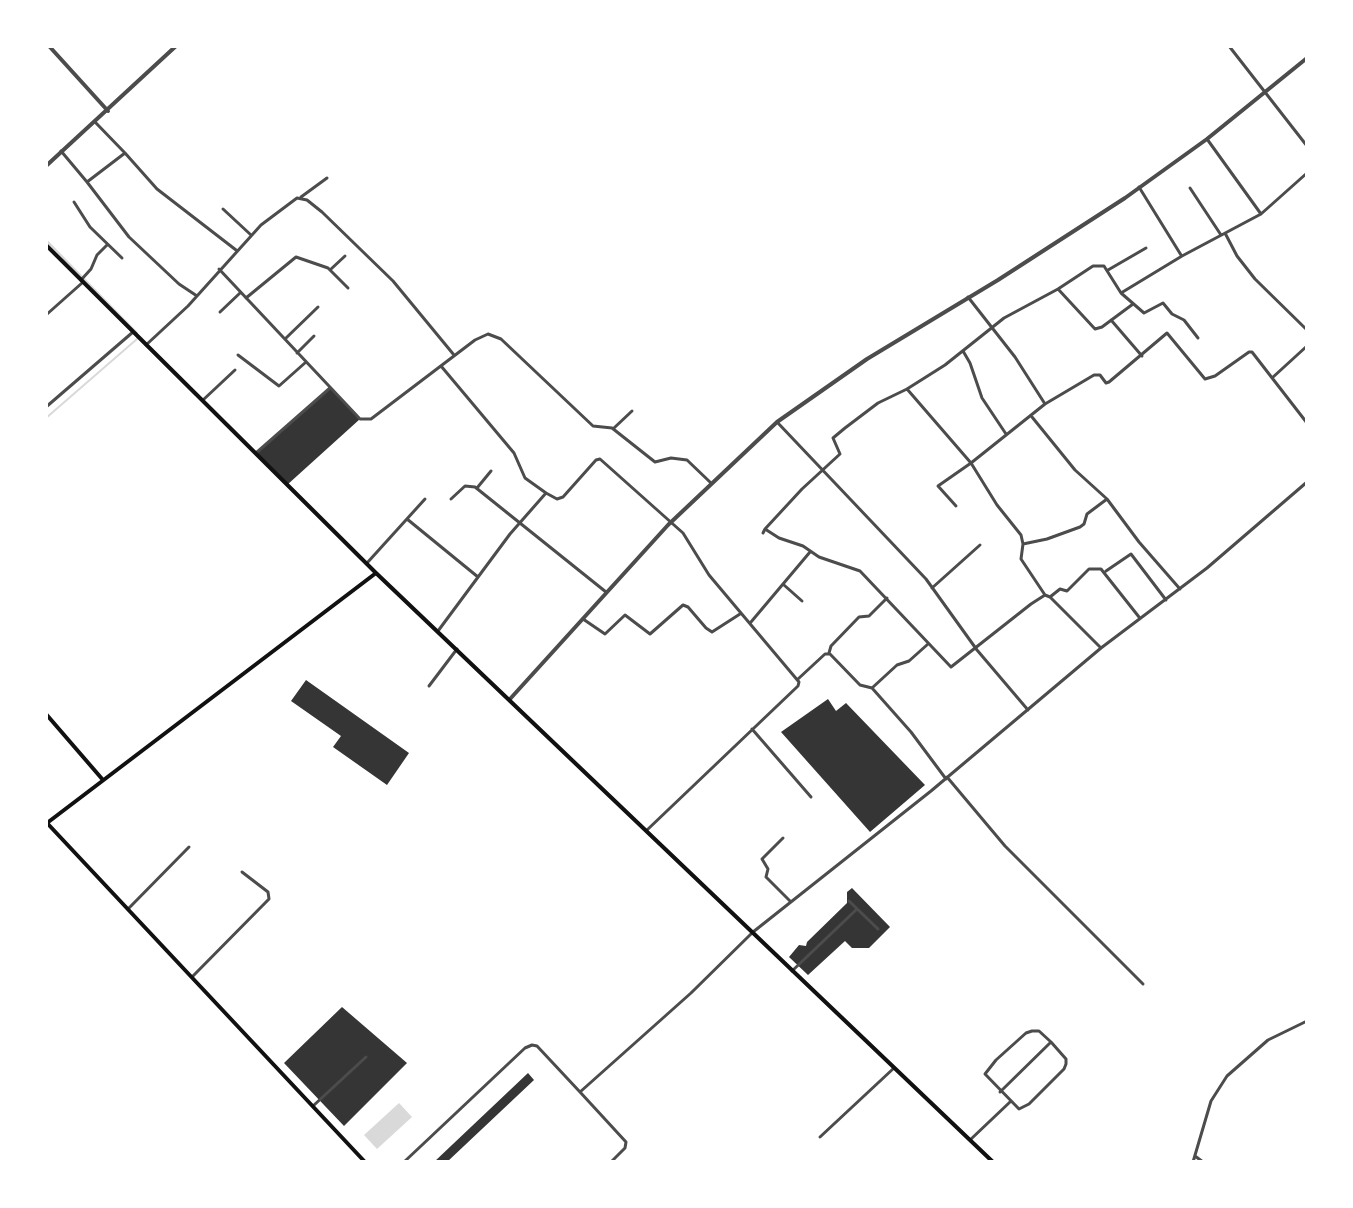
<!DOCTYPE html>
<html>
<head>
<meta charset="utf-8">
<style>
  body { margin:0 }
  #map { position:relative; width:1353px; height:1208px; overflow:hidden; background:#fff; font-family:"Open Sans",sans-serif }
  canvas { display:block }
  .frame { position:absolute; inset:0; border:48px solid #fff; pointer-events:none }
</style>
</head>
<body>
<div id="map">
<canvas width="1353" height="1208"></canvas>
<div class="frame"></div>
</div>
<script>
const c = document.querySelector('canvas').getContext('2d');
c.lineJoin = 'round';
function fill(path, color) {
  c.fillStyle = color;
  c.fill(path, 'evenodd');
}
function toPath(rows) {
  const path = new Path2D();
  for (const r of rows) {
    path.moveTo(r[0], r[1]);
    for (let i = 2; i < r.length; i += 2) path.lineTo(r[i], r[i + 1]);
  }
  return path;
}
function stroke(path, color, width, dash) {
  c.strokeStyle = color;
  c.lineWidth = width;
  c.lineCap = dash ? 'butt' : 'round';
  c.setLineDash(dash || []);
  c.stroke(path);
}
fill(toPath([
  [399,1103,412,1117,377,1149,364,1135]
]), '#d9d9d9');
stroke(toPath([
  [46,240,137,333],
  [46,418,137,339]
]), '#d9d9d9', 2);
fill(toPath([
  [330,388,360,419,287,485,256,453],
  [306,680,409,753,387,785,333,747,341,736,291,701],
  [828,699,836,711,846,703,925,785,870,832,781,732],
  [852,888,890,927,869,948,852,948,845,941,808,975,789,957,799,945,806,946,807,942,847,903,847,892],
  [342,1007,407,1063,344,1126,284,1063],
  [528,1073,534,1080,447,1162,434,1162]
]), '#353535');
stroke(toPath([
  [1229,46,1307,146],
  [1207,139,1261,214],
  [61,151,87,182,129,237,179,284,197,296],
  [125,153,157,189,236,250],
  [87,182,125,153,95,122],
  [1139,187,1181,255],
  [1190,188,1221,235],
  [301,197,327,178],
  [74,202,90,227,122,258],
  [223,209,251,235],
  [1225,233,1237,256,1255,279,1307,330],
  [219,269,360,419,371,419,475,340,488,334,501,339,593,426,612,428,655,462,671,458,687,460,711,483],
  [330,270,345,256],
  [1108,270,1146,248],
  [81,280,91,269,97,255,107,245],
  [1058,289,1095,329,1102,327,1133,304],
  [1121,293,1182,256,1261,214,1307,173],
  [968,297,1015,357,1045,404],
  [246,298,296,257,328,268,348,288],
  [220,312,240,293],
  [46,315,82,283],
  [1111,320,1142,356],
  [285,339,318,307],
  [146,345,188,306,261,225,297,198,307,200,322,212,393,281,454,355],
  [963,351,970,363,982,398,1006,434],
  [297,353,314,336],
  [238,355,279,386,306,362],
  [1272,378,1307,346],
  [907,389,971,463,997,505,1021,535,1023,544,1021,559,1045,595,1050,597,1101,648],
  [203,400,235,370],
  [46,407,133,332],
  [1032,417,1075,470,1107,499,1139,542,1180,589],
  [777,422,926,579,977,650,1028,710],
  [614,428,632,411],
  [256,453,330,388],
  [477,488,491,471],
  [546,493,557,499,563,497,596,460,600,459,683,533,709,575,799,682,798,686,647,830],
  [451,499,465,486,475,487,606,592],
  [956,506,938,486,971,463,1045,404,1094,375,1100,375,1106,383,1109,382,1167,333,1205,379,1215,376,1249,352,1252,352,1307,423],
  [407,519,478,577],
  [765,529,802,489,840,454,833,438,845,428,878,403,907,389,945,365,1004,318,1058,289,1093,266,1104,266,1121,293,1144,313,1163,303,1172,314,1184,320,1198,338],
  [763,533,765,529,779,538,803,546,819,557,860,571,951,667,1031,604,1045,595],
  [1023,544,1047,539,1080,527,1084,524,1087,514,1107,499],
  [367,563,425,499],
  [1106,571,1131,554,1166,600],
  [784,585,802,601],
  [932,588,980,545],
  [1050,597,1060,589,1067,591,1089,569,1101,569,1139,617],
  [583,619,605,634,625,615,650,634,683,605,688,607,706,628,712,632,740,614],
  [751,622,810,552],
  [438,631,510,534,546,493,525,478,514,453,441,366],
  [829,653,831,646,859,617,869,616,887,598],
  [798,679,825,654,830,654,860,685,872,688,911,732,946,779],
  [429,686,457,649],
  [872,688,897,665,909,661,928,644],
  [752,729,811,797],
  [947,777,1005,846,1143,984],
  [783,838,762,859,768,869,766,877,791,902],
  [849,901,878,929],
  [129,908,189,847],
  [792,971,857,909],
  [192,977,269,899,268,892,242,872],
  [1032,1031,1039,1031,1051,1042,1066,1059,1066,1064,1064,1069,1029,1104,1019,1109,985,1074,996,1060,1026,1033,1032,1031],
  [580,1092,626,1142,625,1148,611,1162],
  [1000,1092,1051,1042],
  [313,1106,366,1057],
  [820,1137,894,1068],
  [970,1140,1010,1102],
  [1195,1156,1203,1162],
  [404,1162,525,1048,532,1045,537,1046,580,1092,691,993,753,932,931,791,1101,648,1207,568,1307,482],
  [1193,1162,1211,1101,1227,1076,1268,1040,1307,1021]
]), '#4c4c4c', 3);
stroke(toPath([
  [49,46,108,111],
  [46,166,176,46],
  [510,699,668,525,777,422,867,359,998,280,1125,198,1207,139,1307,58]
]), '#4c4c4c', 4);
stroke(toPath([
  [46,245,376,573,993,1162],
  [46,714,103,780],
  [47,823,365,1162],
  [47,823,376,573]
]), '#111', 4);
</script>
</body>
</html>
